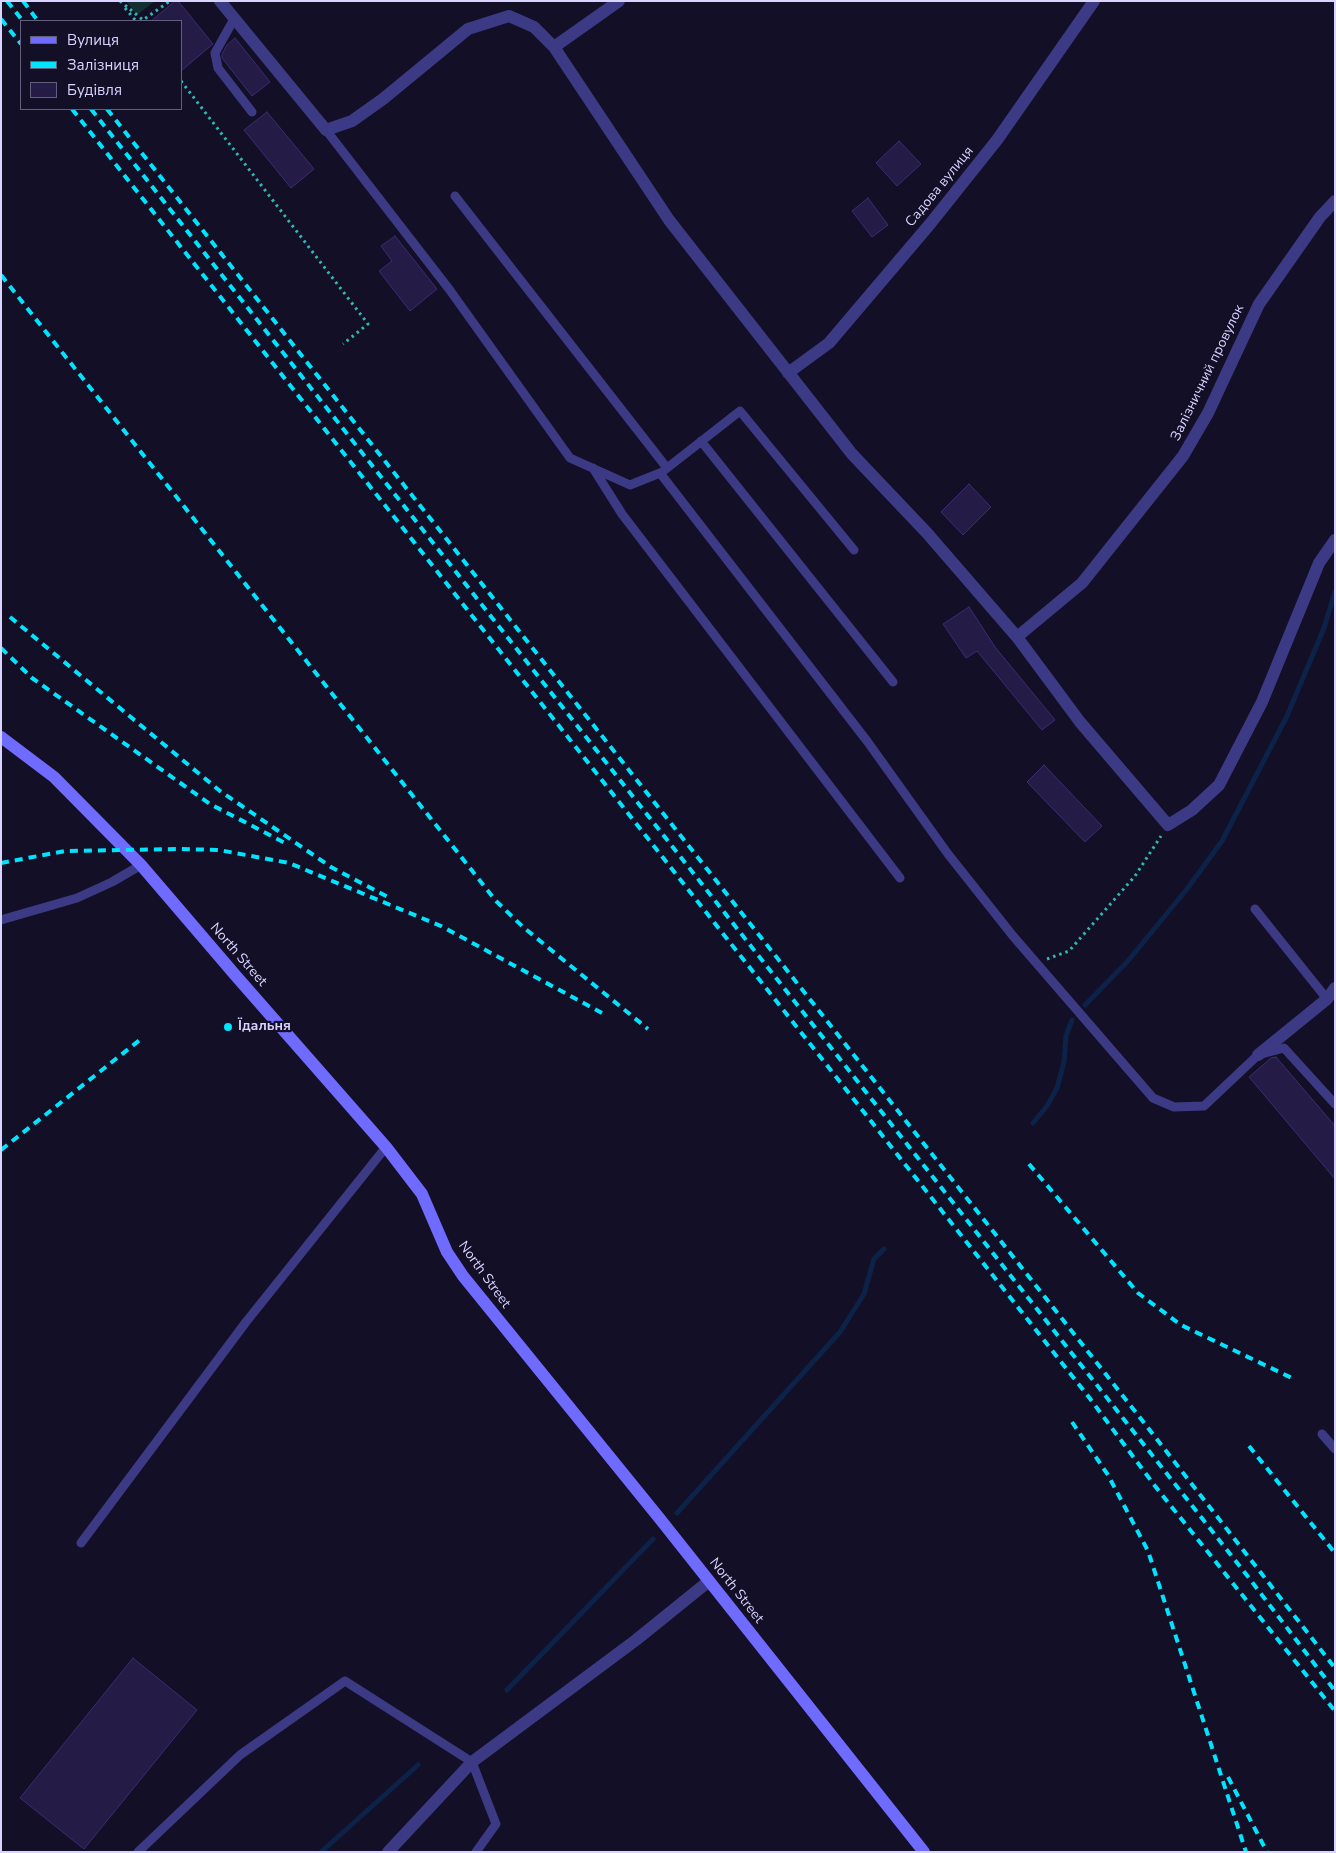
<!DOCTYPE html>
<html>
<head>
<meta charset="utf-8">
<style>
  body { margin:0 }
  #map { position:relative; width:1336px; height:1853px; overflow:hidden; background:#130f26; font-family:"Nunito Sans",sans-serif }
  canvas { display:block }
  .frame { position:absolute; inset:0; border:2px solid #d9d4ff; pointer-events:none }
  .legend { position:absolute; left:20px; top:20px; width:162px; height:90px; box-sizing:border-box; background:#130f26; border:1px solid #625e7d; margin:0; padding:6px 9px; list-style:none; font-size:15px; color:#d9d4ff }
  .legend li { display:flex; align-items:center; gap:10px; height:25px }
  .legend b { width:25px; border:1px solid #625e7d }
</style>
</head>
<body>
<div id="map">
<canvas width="1336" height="1853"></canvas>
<div class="frame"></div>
<ul class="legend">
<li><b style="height:6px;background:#6f6bff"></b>Вулиця</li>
<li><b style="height:6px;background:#00e5ff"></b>Залізниця</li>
<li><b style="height:14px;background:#241b47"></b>Будівля</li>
</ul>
</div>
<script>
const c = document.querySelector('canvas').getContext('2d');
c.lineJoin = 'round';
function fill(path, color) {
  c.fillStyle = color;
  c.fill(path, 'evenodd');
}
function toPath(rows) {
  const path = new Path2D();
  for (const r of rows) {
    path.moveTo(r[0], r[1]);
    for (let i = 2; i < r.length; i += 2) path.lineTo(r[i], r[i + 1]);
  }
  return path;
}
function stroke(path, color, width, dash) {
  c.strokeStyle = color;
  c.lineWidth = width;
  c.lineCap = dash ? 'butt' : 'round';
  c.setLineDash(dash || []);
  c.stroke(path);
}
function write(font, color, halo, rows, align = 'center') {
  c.font = font + ' "Nunito Sans",sans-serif';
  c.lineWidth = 4.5;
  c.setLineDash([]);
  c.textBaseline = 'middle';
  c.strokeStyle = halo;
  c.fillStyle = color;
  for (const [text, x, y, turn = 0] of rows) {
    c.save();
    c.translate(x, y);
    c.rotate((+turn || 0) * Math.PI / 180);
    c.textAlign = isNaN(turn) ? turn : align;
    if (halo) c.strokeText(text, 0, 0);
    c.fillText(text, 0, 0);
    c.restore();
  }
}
fill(toPath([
  [126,1,155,1,137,15]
]), '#12302f');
stroke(toPath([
  [1085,1005,1127,962,1187,889,1222,841,1287,716,1324,628,1335,592],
  [1033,1123,1047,1106,1057,1088,1064,1062,1066,1036,1072,1020],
  [677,1513,840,1332,864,1294,874,1259,884,1249],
  [507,1690,653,1539],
  [321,1852,418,1765]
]), '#0c2248', 5);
const building = toPath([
  [175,1,178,1,213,44,181,71,181,21,151,21,175,1],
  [235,38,270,82,252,96,222,58,222,54,227,45,235,38],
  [267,112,314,169,291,188,244,130,267,112],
  [899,141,921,164,897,186,876,163,899,141],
  [868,198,888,225,872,237,852,211,868,198],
  [395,236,437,289,410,311,379,271,392,261,381,246,395,236],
  [969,484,991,507,963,535,941,512,969,484],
  [969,607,995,647,1055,720,1042,730,977,651,966,658,943,624,969,607],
  [1044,765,1102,826,1085,842,1027,782,1044,765],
  [1276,1057,1335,1126,1335,1179,1249,1077,1271,1058,1276,1057],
  [133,1658,197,1710,84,1849,20,1798,133,1658]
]);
fill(building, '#241b47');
stroke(building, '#3b2d73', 1);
stroke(toPath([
  [120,1,143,20,170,1],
  [125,8,136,21],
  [181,81,368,324,343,344],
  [1047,959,1069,951,1135,876,1161,836]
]), '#2fb8b0', 3, [2.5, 4]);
stroke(toPath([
  [234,19,215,53,218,68,252,112],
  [326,130,449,289,570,458,630,485,660,473,867,741,948,854,1013,936,1153,1098,1174,1107,1204,1106,1258,1055,1284,1048,1335,1104],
  [455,196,667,468],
  [701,441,893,682],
  [593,468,622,514,900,878],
  [662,472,740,411,854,550],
  [1255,909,1327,999],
  [1,920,77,898,112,882,141,865],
  [1322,1434,1335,1449],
  [81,1543,246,1322,386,1147],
  [138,1852,240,1755,345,1681,472,1762,496,1824,476,1852]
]), '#3d3a85', 9);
stroke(toPath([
  [220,1,326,130,352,121,383,99,468,29,509,16,534,27,554,47,669,220,852,454,927,533,1017,637,1080,722,1168,825,1192,810,1219,785,1262,702,1319,563,1335,540],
  [554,47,619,1],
  [788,373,829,343,930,224,997,140,1094,1],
  [1017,637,1082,583,1183,456,1208,413,1259,304,1320,217,1335,201],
  [1258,1055,1327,999,1335,988],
  [388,1852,472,1762,636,1640,709,1581]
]), '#3d3a85', 12);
stroke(toPath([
  [1,737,54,777,141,865,236,976,386,1147,422,1194,447,1252,463,1276,660,1519,924,1852]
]), '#6f6bff', 12);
stroke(toPath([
  [7,1,23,21],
  [23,1,38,21],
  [1,19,21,44],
  [72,109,1088,1396,1155,1486,1335,1711],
  [91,109,1249,1578,1335,1691],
  [107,109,1138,1415,1335,1668],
  [1,275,496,901,523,927,648,1029],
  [10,617,220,791,331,867,388,897],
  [1,648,32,678,210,804,287,844],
  [1,863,65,851,180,849,219,850,289,863,441,926,602,1013],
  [1,1150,141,1039],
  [1029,1164,1138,1293,1181,1325,1294,1379],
  [1072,1422,1108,1475,1148,1551,1246,1852],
  [1249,1446,1335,1553],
  [1228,1777,1267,1852]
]), '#00e5ff', 4, [8, 6]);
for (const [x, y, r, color] of [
  [228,1027,5,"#00e5ff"]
]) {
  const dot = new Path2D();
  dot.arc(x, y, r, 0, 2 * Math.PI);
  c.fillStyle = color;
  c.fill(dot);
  stroke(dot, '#130f26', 2);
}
write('14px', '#d9d4ff', '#130f26', [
  ["Садова вулиця",940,187,-51],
  ["Залізничний провулок",1208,373,-64],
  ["North Street",238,955,49],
  ["North Street",484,1275,54],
  ["North Street",736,1591,52]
]);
write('bold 14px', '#d9d4ff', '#130f26', [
  ["Їдальня",238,1027]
], 'left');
</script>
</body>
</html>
